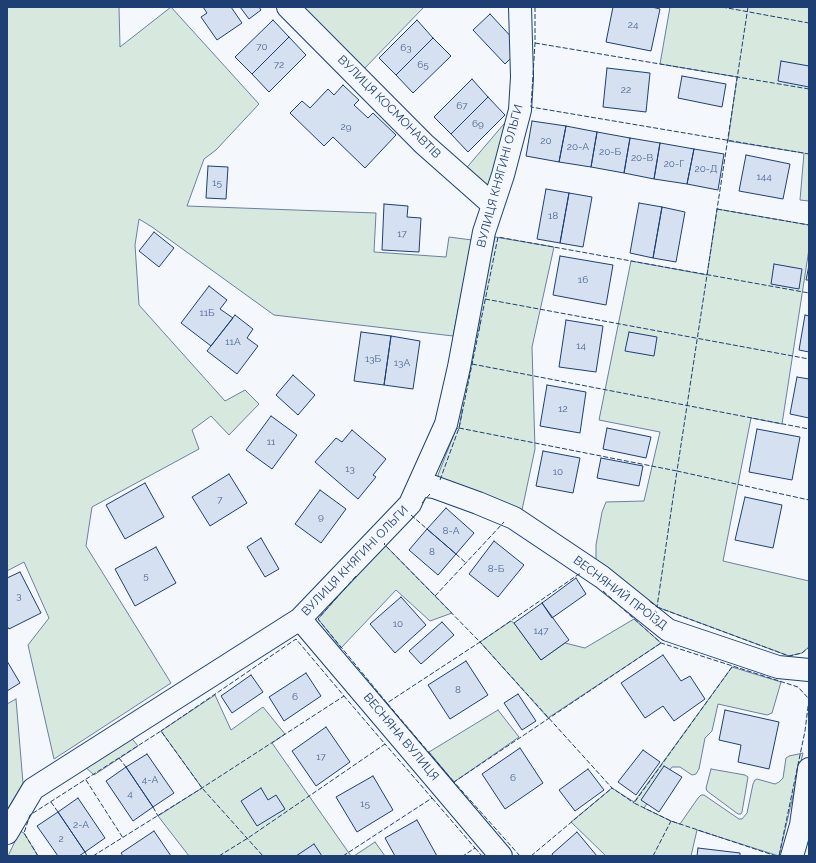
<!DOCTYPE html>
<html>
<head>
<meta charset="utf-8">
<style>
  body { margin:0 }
  #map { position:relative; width:816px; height:863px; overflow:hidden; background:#f4f7fb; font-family:Raleway,sans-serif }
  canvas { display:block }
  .frame { position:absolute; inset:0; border:8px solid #1d3f73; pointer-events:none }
</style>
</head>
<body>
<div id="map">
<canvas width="816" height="863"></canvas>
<div class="frame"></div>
</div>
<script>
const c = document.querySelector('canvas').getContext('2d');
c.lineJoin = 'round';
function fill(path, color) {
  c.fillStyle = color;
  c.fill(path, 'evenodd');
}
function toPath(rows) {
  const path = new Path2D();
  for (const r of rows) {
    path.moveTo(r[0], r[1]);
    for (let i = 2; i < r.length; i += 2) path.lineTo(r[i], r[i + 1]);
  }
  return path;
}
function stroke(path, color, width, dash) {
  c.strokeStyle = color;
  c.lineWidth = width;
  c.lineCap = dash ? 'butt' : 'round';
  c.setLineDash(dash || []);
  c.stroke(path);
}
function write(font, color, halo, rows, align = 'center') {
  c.font = font + ' Raleway,sans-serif';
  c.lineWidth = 3;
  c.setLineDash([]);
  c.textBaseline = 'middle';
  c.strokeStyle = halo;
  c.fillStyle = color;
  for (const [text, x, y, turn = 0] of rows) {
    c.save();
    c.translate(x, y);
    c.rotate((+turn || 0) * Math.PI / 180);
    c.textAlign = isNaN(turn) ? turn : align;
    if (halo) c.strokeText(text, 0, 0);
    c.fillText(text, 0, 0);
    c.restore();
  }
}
const green = toPath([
  [7,7,119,7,120,47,171,7,259,104,216,150,204,159,187,206,376,213,374,252,446,257,449,237,472,240,453,336,274,315,152,227,139,219,135,245,139,305,225,401,245,390,259,404,229,435,211,416,192,430,199,449,92,507,86,546,171,683,54,759,28,645,49,618,24,562,7,571,7,7],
  [296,7,424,7,362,71,296,7],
  [670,7,809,7,809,201,800,200,804,153,728,141,737,77,660,64,670,7],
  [509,118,490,192,463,172,509,118],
  [717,209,809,225,809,249,782,424,751,418,723,561,809,581,809,647,802,653,789,656,657,607,596,562,596,545,602,512,606,502,644,501,660,432,599,420,631,261,707,275,717,209],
  [495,237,554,247,532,347,535,449,522,510,439,481,438,475,456,429,459,428,462,412,460,407,474,333,479,331,480,324,479,310,481,299,495,237],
  [384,544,452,613,430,621,396,590,341,648,318,619,384,544],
  [634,619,661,643,548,718,480,642,511,621,514,623,541,660,565,643,585,648,634,619],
  [732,667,781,682,772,713,767,715,718,704,712,731,705,738,699,769,696,774,692,775,680,767,672,767,644,808,671,821,680,824,698,798,701,795,704,795,739,819,742,819,747,813,753,784,755,780,757,779,775,784,779,782,783,778,786,758,789,756,803,753,779,856,697,830,691,856,606,856,571,822,612,788,634,802,732,667],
  [215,695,231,730,263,707,285,734,272,743,351,856,189,856,158,816,202,788,161,731,215,695],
  [16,699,23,783,7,810,7,704,16,699],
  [498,710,519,737,454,782,429,752,498,710],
  [129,735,138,746,94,775,83,765,129,735],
  [711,769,745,775,748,777,742,812,741,814,738,814,707,791,706,788,711,769],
  [20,831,24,833,38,856,8,856,20,831],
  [375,842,385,856,354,856,375,842]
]);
fill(green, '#d7e8df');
stroke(green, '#687fa3', 1);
const building = toPath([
  [203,7,231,7,242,23,217,40,201,17,207,13,203,7],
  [240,7,259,7,261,10,249,19,240,7],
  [613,7,652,7,660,9,651,51,606,42,613,7],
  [490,14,515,41,516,53,505,64,473,30,490,14],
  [273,20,289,37,252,74,235,57,273,20],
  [417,20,433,38,396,75,379,58,417,20],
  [289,37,306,55,269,92,252,74,289,37],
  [433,38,451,56,413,93,396,75,433,38],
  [781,61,809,66,809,87,778,81,781,61],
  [607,68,650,73,646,112,603,107,607,68],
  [682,76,726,84,722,107,678,98,682,76],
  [472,79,488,97,451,134,434,117,472,79],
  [343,85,359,100,354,105,368,118,373,113,396,135,365,168,333,137,324,146,290,113,302,101,310,108,328,89,334,95,343,85],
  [488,97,505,115,468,152,451,134,488,97],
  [532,121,566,126,559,162,526,156,532,121],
  [566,126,597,132,591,167,559,162,566,126],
  [597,132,630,138,624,173,591,167,597,132],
  [630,138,660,143,654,179,624,173,630,138],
  [660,143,694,149,687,184,654,179,660,143],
  [694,149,724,154,718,190,687,184,694,149],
  [746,155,790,164,783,199,739,191,746,155],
  [208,166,228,167,226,199,206,198,208,166],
  [546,189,569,193,560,243,537,239,546,189],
  [569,193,592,197,583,247,560,243,569,193],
  [639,203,662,207,653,258,630,253,639,203],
  [384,204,408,206,407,217,421,218,419,252,382,250,384,204],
  [662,207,685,212,676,262,653,258,662,207],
  [154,232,174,248,159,267,139,251,154,232],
  [560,256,613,265,606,305,553,295,560,256],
  [774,264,802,269,799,289,771,284,774,264],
  [809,265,809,280,806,280,809,265],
  [209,286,227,300,220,309,233,318,211,346,181,323,209,286],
  [235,315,253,329,247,338,258,346,237,374,207,351,235,315],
  [805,315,809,316,809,352,799,350,805,315],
  [566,320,603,326,596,372,559,367,566,320],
  [361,332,391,336,384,385,354,381,361,332],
  [629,332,657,337,654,356,625,351,629,332],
  [391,336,420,341,413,389,384,385,391,336],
  [293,375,315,395,298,415,276,395,293,375],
  [797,377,809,379,809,418,790,414,797,377],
  [547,385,586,392,580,433,540,426,547,385],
  [271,416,297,435,272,469,246,450,271,416],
  [607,428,651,437,646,458,603,449,607,428],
  [757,429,800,437,792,480,749,472,757,429],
  [352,430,386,459,373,475,376,477,358,499,315,462,336,438,342,442,352,430],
  [543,451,580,458,573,493,536,486,543,451],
  [601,458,643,466,639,486,597,478,601,458],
  [229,474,247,503,210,526,192,497,229,474],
  [145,483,164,517,125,539,106,505,145,483],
  [320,490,346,509,321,543,295,524,320,490],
  [745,497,782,505,773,548,735,540,745,497],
  [446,508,474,533,456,554,427,529,446,508],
  [427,529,456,554,438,575,409,550,427,529],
  [261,538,279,569,265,577,247,547,261,538],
  [494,541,524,565,498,597,469,574,494,541],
  [156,547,176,583,135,606,115,569,156,547],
  [20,572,41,613,9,629,7,626,7,578,20,572],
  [576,578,586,594,552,618,542,603,576,578],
  [401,597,426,625,395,653,370,624,401,597],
  [542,603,569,640,541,660,514,623,542,603],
  [442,622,454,635,421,664,409,651,442,622],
  [663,655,681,681,690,676,705,699,674,721,663,706,645,718,621,683,663,655],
  [7,661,20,683,7,691,7,661],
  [466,661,488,695,450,719,428,685,466,661],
  [306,673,321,696,284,721,269,697,306,673],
  [251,675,263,692,232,713,221,696,251,675],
  [518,694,536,721,522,730,504,703,518,694],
  [725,710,779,722,769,769,738,762,741,745,719,740,725,710],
  [326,727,350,762,316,786,292,751,326,727],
  [520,748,543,783,505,809,482,774,520,748],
  [643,750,660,762,636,795,618,782,643,750],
  [147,754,174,793,153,807,126,767,147,754],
  [664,766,682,777,659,812,641,800,664,766],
  [126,767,153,807,133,821,106,781,126,767],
  [588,769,604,790,575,811,559,790,588,769],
  [373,776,393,810,357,832,336,797,373,776],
  [261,788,268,800,276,795,285,809,257,826,241,801,261,788],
  [78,798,105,838,85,852,58,812,78,798],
  [58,812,85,852,79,856,58,856,37,826,58,812],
  [417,820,437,856,395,856,385,838,417,820],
  [154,831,171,856,123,856,121,853,154,831],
  [577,832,597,856,553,856,552,854,577,832],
  [314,844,322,856,296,856,314,844],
  [698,848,740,853,740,856,697,856,698,848]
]);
fill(building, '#d5e0f0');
stroke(building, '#1d3f73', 1);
const minor = toPath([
  [288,7,424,144,493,205],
  [419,485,434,487,478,503,514,518,602,577,668,630,778,667,809,670],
  [300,619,501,856],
  [7,833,33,789,300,619,410,504,446,424,459,367,484,232,503,175,520,110,522,77,520,7],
  [792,856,801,825,809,769]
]);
stroke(minor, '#1d3f73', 24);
stroke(minor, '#f4f7fb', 22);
stroke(toPath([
  [535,7,535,43,531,107,809,154],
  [722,7,809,23],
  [748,7,677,471,809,500],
  [535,43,809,89],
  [717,209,809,225],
  [485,299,809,359],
  [472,364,809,429],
  [459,428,677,471,657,607,648,600],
  [440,480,459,428,498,237,809,293],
  [422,503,430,494],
  [411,515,427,529],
  [456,554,466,563],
  [580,574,579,574,480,642,612,788,634,803],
  [356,576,318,619,387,703,480,642,384,544,385,543],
  [603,591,661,643,798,687,809,699,805,731,779,856],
  [435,596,504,522],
  [657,607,789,656,802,653,809,647],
  [732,667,634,803,671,821,776,856],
  [387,703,454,782],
  [119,758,126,767],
  [86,780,123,838],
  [432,798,475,848,463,856],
  [51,802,58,812],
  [153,807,158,816],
  [475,848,482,856],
  [85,852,87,856],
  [38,856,24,833,30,815,161,731,202,788,263,856],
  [93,856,202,788,344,696,296,639,161,731],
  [219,856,248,838,385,744,344,696],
  [343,856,432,798,385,744],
  [520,856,454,782,661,643],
  [531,856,612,788],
  [653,856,671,821]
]), '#1d3f73', 1, [5, 2]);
write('10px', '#4b6792', null, [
  ["24",633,25],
  ["70",262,47],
  ["63",406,48],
  ["72",279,65],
  ["65",423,65],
  ["22",626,90],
  ["67",462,106],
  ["69",478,124],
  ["29",346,127],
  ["20",546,141],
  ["20-А",578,147],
  ["20-Б",610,152],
  ["20-В",642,158],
  ["20-Г",674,164],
  ["20-Д",706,169],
  ["144",764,177],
  ["15",217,183],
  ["18",553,216],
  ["17",402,234],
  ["16",583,280],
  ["11Б",207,313],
  ["11А",233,342],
  ["14",581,346],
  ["13Б",373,359],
  ["13А",402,363],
  ["12",563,409],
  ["11",271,442],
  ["13",350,469],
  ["10",558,472],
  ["7",220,500],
  ["9",321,517],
  ["8-А",451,531],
  ["8",432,552],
  ["8-Б",496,569],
  ["5",146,576],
  ["3",19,596],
  ["10",398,624],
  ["147",541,631],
  ["8",458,690],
  ["6",295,697],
  ["17",321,757],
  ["6",513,778],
  ["4-А",150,780],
  ["4",130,794],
  ["15",365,804],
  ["2-А",81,825],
  ["2",61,839]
]);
write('12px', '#1d3f73', '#f4f7fb', [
  ["ВУЛИЦЯ КОСМОНАВТІВ",389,107,45],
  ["ВУЛИЦЯ КНЯГИНІ ОЛЬГИ",500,176,-75],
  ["ВУЛИЦЯ КНЯГИНІ ОЛЬГИ",355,561,-46],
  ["ВЕСНЯНИЙ ПРОЇЗД",620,593,37],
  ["ВЕСНЯНА ВУЛИЦЯ",401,737,50]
]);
</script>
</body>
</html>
